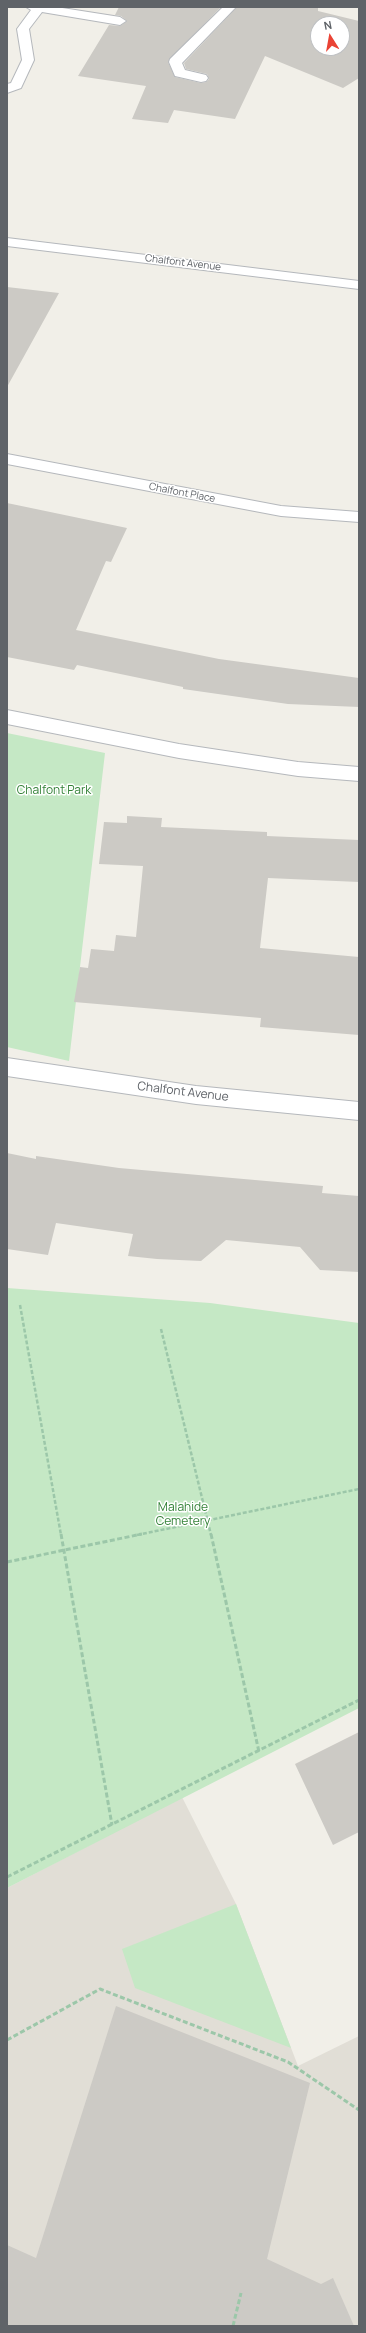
<!DOCTYPE html>
<html>
<head>
<meta charset="utf-8">
<style>
  body { margin:0 }
  #map { position:relative; width:366px; height:2333px; overflow:hidden; background:#f1efe8; font-family:Manrope,sans-serif }
  canvas { display:block }
  .frame { position:absolute; inset:0; border:8px solid #5f6368; pointer-events:none }
  .north { position:absolute; left:310px; top:16px; width:40px; height:40px; box-sizing:border-box; background:#fff; border:1px solid #bfc1c3; border-radius:50%; rotate:349deg; font-size:11px; font-weight:700; line-height:16px; text-align:center; color:#5f6368 }
  .north::after { content:''; display:block; margin:auto; width:14px; height:18px; background:#ea4335; clip-path:polygon(50% 0,100% 100%,50% 72%,0 100%) }
</style>
</head>
<body>
<div id="map">
<canvas width="366" height="2333"></canvas>
<div class="frame"></div>
<div class="north">N</div>
</div>
<script>
const c = document.querySelector('canvas').getContext('2d');
c.lineJoin = 'round';
function fill(path, color) {
  c.fillStyle = color;
  c.fill(path, 'evenodd');
}
function toPath(rows) {
  const path = new Path2D();
  for (const r of rows) {
    path.moveTo(r[0], r[1]);
    for (let i = 2; i < r.length; i += 2) path.lineTo(r[i], r[i + 1]);
  }
  return path;
}
function stroke(path, color, width, dash) {
  c.strokeStyle = color;
  c.lineWidth = width;
  c.lineCap = dash ? 'butt' : 'round';
  c.setLineDash(dash || []);
  c.stroke(path);
}
function write(font, color, halo, rows, align = 'center') {
  c.font = font + ' Manrope,sans-serif';
  c.lineWidth = 3;
  c.setLineDash([]);
  c.textBaseline = 'middle';
  c.strokeStyle = halo;
  c.fillStyle = color;
  for (const [text, x, y, turn = 0] of rows) {
    c.save();
    c.translate(x, y);
    c.rotate((+turn || 0) * Math.PI / 180);
    c.textAlign = isNaN(turn) ? turn : align;
    if (halo) c.strokeText(text, 0, 0);
    c.fillText(text, 0, 0);
    c.restore();
  }
}
fill(toPath([
  [182,1797,236,1904,298,2066,359,2036,359,2326,7,2326,7,1888]
]), '#e1ded6');
fill(toPath([
  [7,733,105,753,69,1061,7,1047],
  [7,1288,210,1303,359,1323,359,1708,7,1888],
  [236,1904,291,2048,135,1988,122,1949]
]), '#c5e8c5');
fill(toPath([
  [119,7,221,7,168,62,175,77,201,83,206,82,209,79,207,74,186,69,184,63,237,7,318,7,318,11,359,21,359,78,343,88,265,56,235,119,174,110,168,123,132,119,146,86,78,76,109,25,120,26,127,21,121,16,115,15],
  [318,24,342,24,342,48,318,48],
  [7,287,59,293,7,387],
  [7,503,127,528,111,562,106,561,76,630,219,659,359,678,359,707,288,704,183,689,183,687,77,665,74,670,7,657],
  [127,816,162,818,161,827,267,832,267,836,359,840,359,882,268,878,260,948,359,957,359,1035,260,1027,261,1018,74,1002,80,967,88,968,91,949,114,951,116,935,136,937,143,866,99,864,104,822,127,823],
  [7,1153,36,1159,36,1156,119,1168,323,1186,322,1193,359,1196,359,1272,320,1270,300,1247,226,1240,201,1261,157,1259,128,1256,133,1234,56,1223,48,1255,7,1249],
  [359,1732,359,1832,333,1845,295,1764],
  [116,2006,310,2083,267,2259,321,2284,333,2278,354,2326,7,2326,7,2245,36,2258]
]), '#cccac5');
const minor = toPath([
  [26,7,56,7,120,17,126,21,120,25,42,12,29,29,34,60,21,88,7,93,7,84,11,83,22,60,17,29,31,10,26,7],
  [223,7,236,7,182,63,185,70,206,75,208,78,206,81,201,82,175,76,169,62,170,59,223,7],
  [7,238,359,281,359,289,7,246,7,238],
  [7,454,281,506,359,512,359,522,281,516,7,464,7,454],
  [7,710,179,744,298,762,359,767,359,781,298,776,179,758,7,724,7,710],
  [7,1058,196,1086,359,1102,359,1120,196,1104,7,1076,7,1058]
]);
stroke(minor, '#b5b8bc', 2);
stroke(toPath([
  [20,1305,61,1535],
  [161,1329,211,1535],
  [137,1535,359,1489]
]), '#9cc7a9', 2.5, [4, 2]);
stroke(toPath([
  [61,1534,112,1825],
  [211,1534,259,1752],
  [7,1562,142,1534],
  [7,1877,359,1700],
  [7,2040,100,1989,288,2062,359,2110],
  [233,2326,241,2293]
]), '#9cc7a9', 3, [5, 2.5]);
fill(minor, '#fff');
write('10px', '#5f6368', '#fff', [
  ["Chalfont Avenue",183,263,7],
  ["Chalfont Place",182,493,11]
]);
write('12px', '#348238', '#fff', [
  ["Chalfont Park",54,791],
  ["Malahide",183,1508],
  ["Cemetery",183,1522]
]);
write('12px', '#5f6368', '#fff', [
  ["Chalfont Avenue",183,1092,7]
]);
</script>
</body>
</html>
